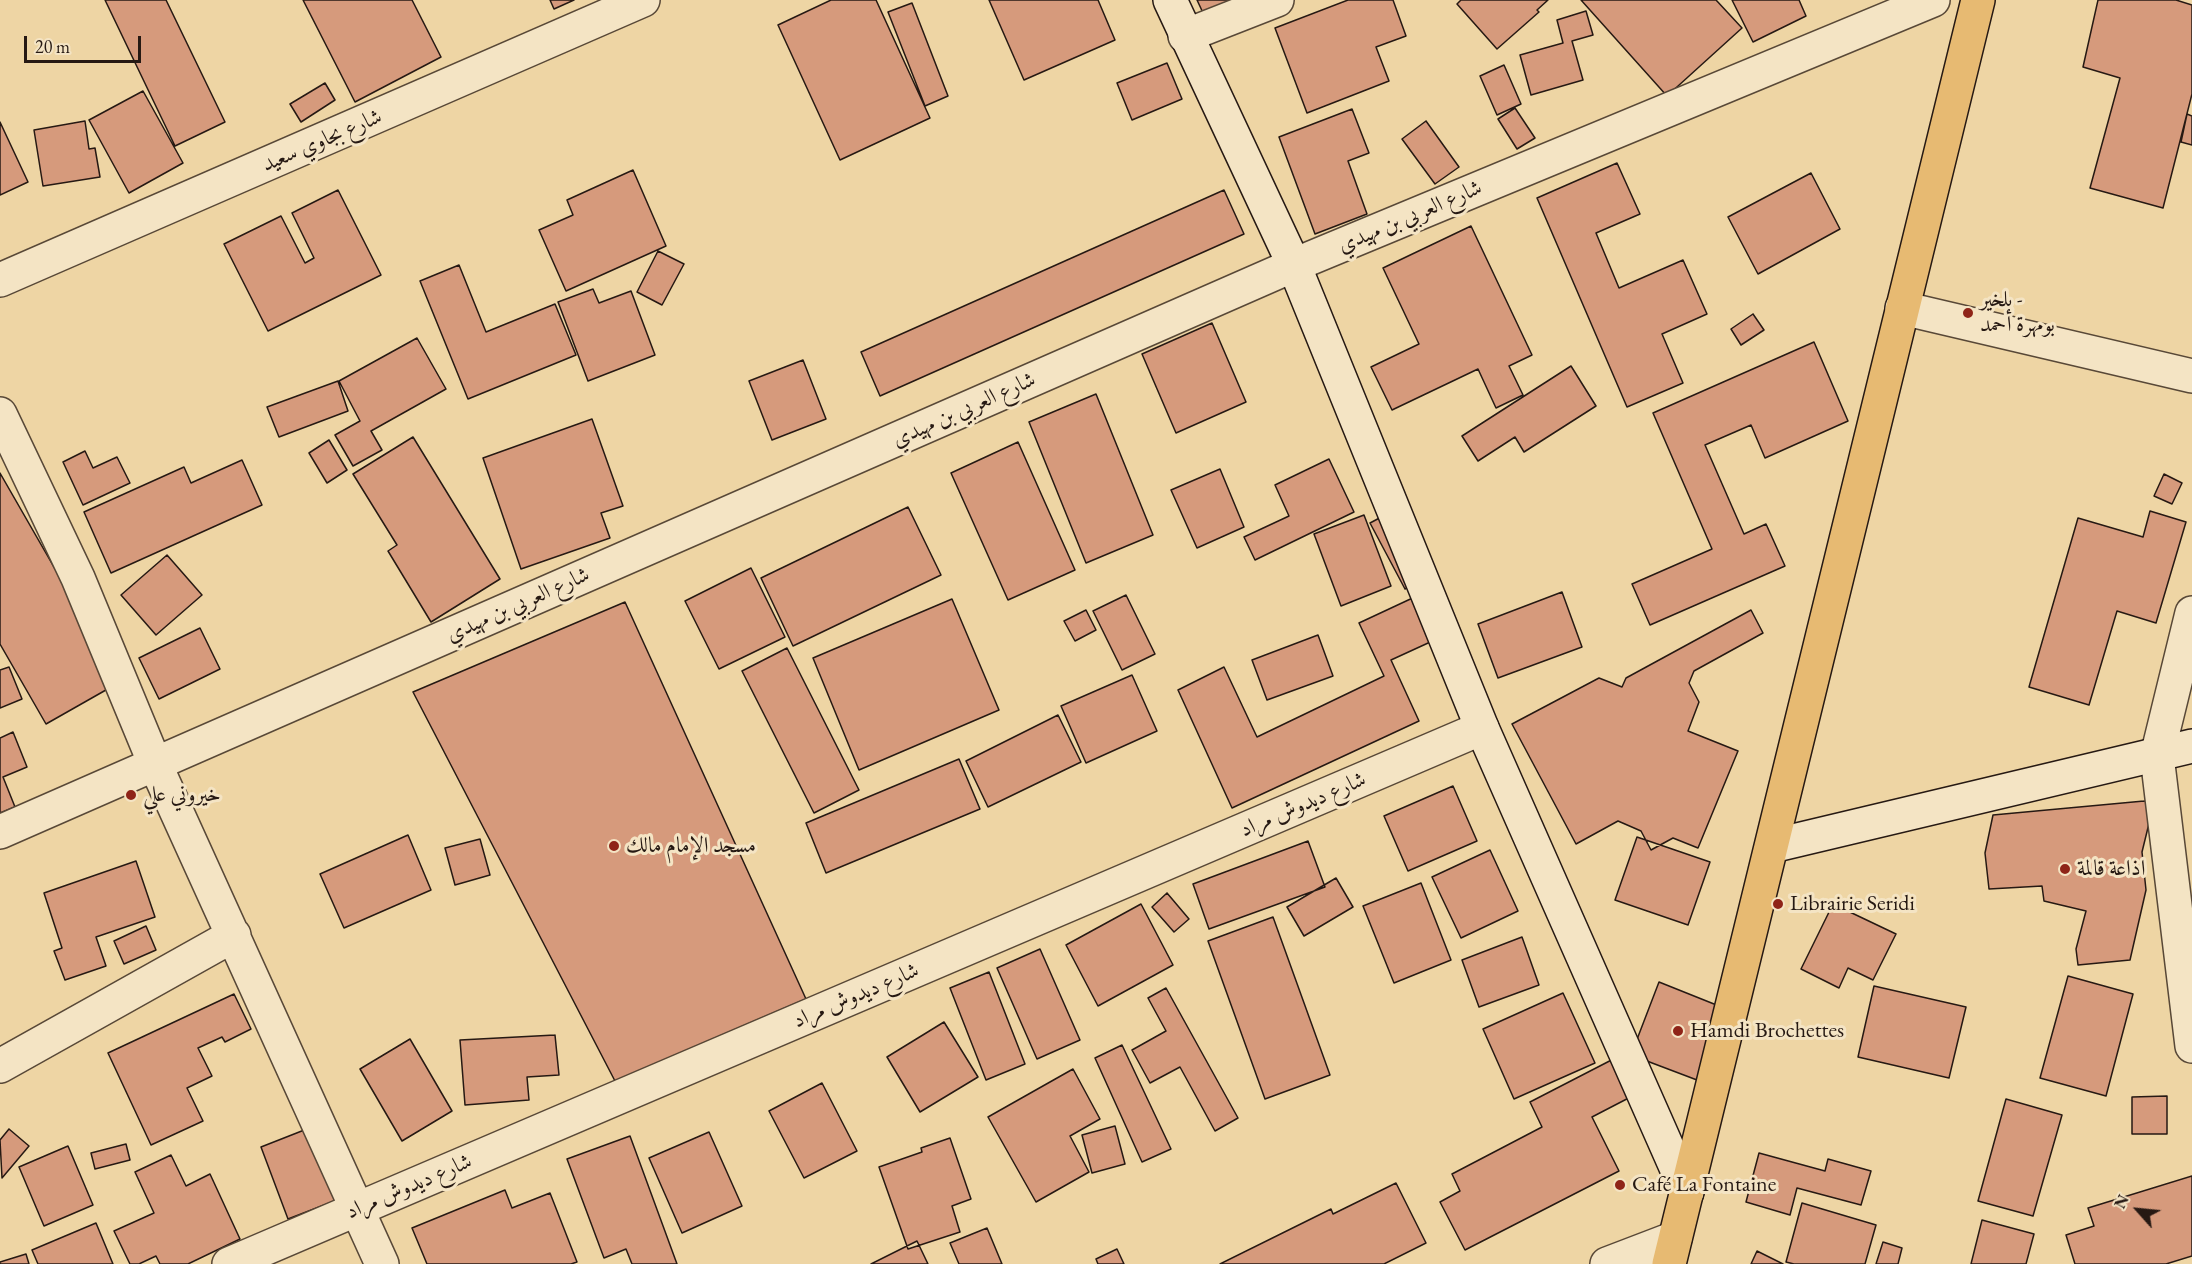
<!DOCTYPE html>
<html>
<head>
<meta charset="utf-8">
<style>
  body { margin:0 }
  #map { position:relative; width:2192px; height:1264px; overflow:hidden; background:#eed5a4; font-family:"EB Garamond",serif }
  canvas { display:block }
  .north { position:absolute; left:2108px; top:1180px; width:60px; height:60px; -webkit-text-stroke:4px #f4e4c4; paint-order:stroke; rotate:297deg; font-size:16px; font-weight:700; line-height:24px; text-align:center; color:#261913 }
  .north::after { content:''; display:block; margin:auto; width:21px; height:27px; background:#261913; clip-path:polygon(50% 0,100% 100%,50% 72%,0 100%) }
  .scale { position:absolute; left:24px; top:36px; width:117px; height:27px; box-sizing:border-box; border:3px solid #261913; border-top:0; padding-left:8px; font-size:18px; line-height:21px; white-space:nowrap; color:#261913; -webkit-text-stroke:4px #f4e4c4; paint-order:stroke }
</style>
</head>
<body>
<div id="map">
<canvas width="2192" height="1264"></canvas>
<div class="north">N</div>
<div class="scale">20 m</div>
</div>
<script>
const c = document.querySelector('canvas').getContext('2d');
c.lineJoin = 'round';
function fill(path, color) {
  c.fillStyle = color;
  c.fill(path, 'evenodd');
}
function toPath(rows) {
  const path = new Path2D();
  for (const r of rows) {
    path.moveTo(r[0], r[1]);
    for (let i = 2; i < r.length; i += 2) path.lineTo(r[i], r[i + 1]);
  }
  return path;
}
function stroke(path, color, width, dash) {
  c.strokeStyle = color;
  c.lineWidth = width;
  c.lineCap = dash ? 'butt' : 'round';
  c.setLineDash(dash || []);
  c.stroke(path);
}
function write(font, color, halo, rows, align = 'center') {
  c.font = font + ' "EB Garamond",Amiri,serif';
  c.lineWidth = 6;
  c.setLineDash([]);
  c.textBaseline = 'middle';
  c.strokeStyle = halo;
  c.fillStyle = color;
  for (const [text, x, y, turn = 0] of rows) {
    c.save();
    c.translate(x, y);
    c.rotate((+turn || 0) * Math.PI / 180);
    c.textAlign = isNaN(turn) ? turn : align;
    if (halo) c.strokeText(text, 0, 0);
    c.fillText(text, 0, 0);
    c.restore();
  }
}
const building = toPath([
  [105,0,166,0,225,122,175,146,105,0],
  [303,0,412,0,441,57,355,102,303,0],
  [550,0,574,0,554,9,550,0],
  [831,0,876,0,930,118,840,160,778,25,831,0],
  [989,0,1098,0,1115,40,1024,80,989,0],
  [1197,0,1234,0,1204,15,1197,0],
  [1348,0,1393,0,1406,36,1376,47,1389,81,1307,113,1275,28,1348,0],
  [1461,0,1548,0,1537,10,1539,12,1497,49,1457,4,1461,0],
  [1581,0,1716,0,1742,28,1667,96,1581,0],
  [1732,0,1799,0,1806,16,1753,42,1732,0],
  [2098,0,2176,0,2192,5,2192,94,2163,208,2090,188,2120,78,2083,67,2098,0],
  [912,3,948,96,925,106,888,12,912,3],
  [1586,11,1593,35,1572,41,1583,80,1531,95,1520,55,1563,43,1557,20,1586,11],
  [1167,63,1182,99,1132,120,1117,83,1167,63],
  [1504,65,1521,104,1497,115,1480,76,1504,65],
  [325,83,335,100,301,122,290,104,325,83],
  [143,91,183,163,129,193,89,120,143,91],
  [1515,108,1535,138,1517,149,1498,119,1515,108],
  [1352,109,1369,153,1348,161,1367,214,1315,234,1279,137,1352,109],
  [2187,114,2192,116,2192,145,2181,142,2187,114],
  [85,121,89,149,95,148,100,177,43,186,34,130,85,121],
  [1426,121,1459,167,1435,184,1402,139,1426,121],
  [0,122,28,182,0,195,0,122],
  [1617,163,1640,214,1596,233,1619,288,1683,260,1707,314,1662,334,1683,383,1627,407,1537,198,1617,163],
  [633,170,666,246,566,291,539,230,573,215,567,200,633,170],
  [1811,173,1840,229,1758,274,1728,217,1811,173],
  [338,190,381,275,268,331,224,244,281,216,305,263,314,258,292,213,338,190],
  [1224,190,1244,234,880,396,861,352,1224,190],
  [1471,226,1532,355,1509,366,1523,395,1496,408,1478,369,1392,410,1371,367,1419,344,1383,268,1471,226],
  [658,251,684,264,662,305,637,292,658,251],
  [459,265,486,332,555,304,576,355,468,399,420,281,459,265],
  [593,289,599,303,631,291,655,355,588,381,558,302,593,289],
  [1753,314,1764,330,1741,345,1731,329,1753,314],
  [1212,323,1246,402,1176,433,1142,354,1212,323],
  [417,338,446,389,371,431,382,450,353,466,335,435,360,421,339,381,417,338],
  [1814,342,1848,421,1765,458,1751,425,1705,445,1744,534,1766,524,1785,566,1650,625,1632,584,1712,549,1653,413,1814,342],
  [803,360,826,419,772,440,749,381,803,360],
  [1571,366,1596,406,1524,452,1515,437,1478,461,1462,436,1571,366],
  [338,381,348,411,279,437,267,407,338,381],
  [1096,394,1153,535,1086,563,1029,422,1096,394],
  [592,419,623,506,601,513,610,538,521,569,483,458,592,419],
  [413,437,500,579,431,622,388,551,397,545,353,474,413,437],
  [329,440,347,470,327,483,309,453,329,440],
  [1018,442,1075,570,1008,600,951,473,1018,442],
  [85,451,93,468,117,457,130,483,83,505,63,462,85,451],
  [1329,459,1354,512,1255,560,1244,537,1289,516,1275,485,1329,459],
  [242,460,262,505,111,573,84,512,184,467,191,483,242,460],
  [1220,469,1244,527,1197,548,1171,490,1220,469],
  [0,473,120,682,46,724,0,644,0,473],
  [2164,474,2182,483,2172,504,2154,496,2164,474],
  [908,507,941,575,793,646,761,578,908,507],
  [2150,511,2186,522,2156,623,2117,611,2089,705,2029,687,2078,518,2143,537,2150,511],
  [1389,513,1424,578,1405,589,1370,523,1389,513],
  [1364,515,1391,586,1341,606,1314,534,1364,515],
  [167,555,202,595,156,635,121,595,167,555],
  [751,568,785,637,719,669,685,601,751,568],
  [1562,592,1582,647,1498,678,1478,624,1562,592],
  [1126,595,1155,654,1122,670,1093,611,1126,595],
  [1419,595,1439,638,1391,660,1419,721,1232,808,1178,690,1224,667,1257,737,1384,676,1359,623,1419,595],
  [952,599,999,710,859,770,813,658,952,599],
  [625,602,806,999,615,1081,413,692,625,602],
  [1086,610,1096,630,1075,641,1064,621,1086,610],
  [1751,610,1763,633,1694,671,1689,683,1699,702,1688,731,1738,751,1698,848,1673,838,1651,850,1641,831,1618,821,1576,844,1512,724,1599,678,1622,687,1626,678,1751,610],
  [200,628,220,669,159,699,139,658,200,628],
  [1318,635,1333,676,1267,700,1252,660,1318,635],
  [787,648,859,790,814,813,742,671,787,648],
  [9,667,22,699,0,708,0,670,9,667],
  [1132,675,1157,731,1086,763,1061,706,1132,675],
  [1058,715,1081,762,988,807,966,761,1058,715],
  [13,732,27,767,3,777,15,807,0,813,0,738,13,732],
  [959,759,980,809,826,873,806,823,959,759],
  [1453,786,1477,841,1408,871,1384,816,1453,786],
  [2144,801,2154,803,2142,852,2146,890,2130,960,2078,965,2076,949,2086,911,2044,901,2042,886,1989,889,1985,853,1993,815,2144,801],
  [408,835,431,890,344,928,320,874,408,835],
  [1637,837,1710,862,1688,925,1615,900,1637,837],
  [480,839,490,875,455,885,445,848,480,839],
  [1308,841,1325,887,1209,929,1193,884,1308,841],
  [1490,850,1518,911,1461,938,1432,877,1490,850],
  [136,861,155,917,96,937,106,966,65,980,54,951,62,948,44,893,136,861],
  [1336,878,1353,907,1304,936,1287,907,1336,878],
  [1421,883,1451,960,1394,983,1363,906,1421,883],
  [1167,893,1189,919,1174,932,1152,907,1167,893],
  [1141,904,1173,965,1098,1006,1066,945,1141,904],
  [1833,904,1896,934,1873,980,1848,968,1839,988,1801,969,1833,904],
  [1273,917,1330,1075,1265,1099,1208,941,1273,917],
  [146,926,156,950,124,964,114,941,146,926],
  [1522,937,1539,985,1479,1007,1462,960,1522,937],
  [1040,949,1080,1040,1037,1059,997,968,1040,949],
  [989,972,1025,1064,986,1080,950,988,989,972],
  [2068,976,2133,994,2106,1096,2040,1078,2068,976],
  [1659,982,1724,1008,1697,1080,1631,1055,1659,982],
  [1874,986,1966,1007,1949,1078,1858,1057,1874,986],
  [1166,988,1238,1118,1215,1131,1180,1067,1150,1083,1132,1050,1166,1031,1148,998,1166,988],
  [1563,993,1595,1063,1514,1099,1483,1029,1563,993],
  [234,994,251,1029,225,1042,222,1037,198,1048,212,1076,187,1088,203,1121,151,1145,108,1053,234,994],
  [944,1022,978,1077,920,1112,887,1057,944,1022],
  [555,1035,559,1075,527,1077,529,1100,465,1105,460,1040,555,1035],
  [410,1039,452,1111,402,1141,360,1069,410,1039],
  [1122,1045,1171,1149,1142,1162,1095,1058,1122,1045],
  [1627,1052,1646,1089,1592,1117,1619,1171,1465,1250,1440,1202,1460,1191,1452,1174,1542,1127,1530,1102,1627,1052],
  [1073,1069,1100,1119,1070,1136,1089,1172,1036,1202,988,1117,1073,1069],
  [822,1083,857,1151,804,1178,769,1111,822,1083],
  [2167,1096,2167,1134,2132,1134,2132,1097,2167,1096],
  [2006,1099,2062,1115,2033,1216,1978,1201,2006,1099],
  [317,1125,345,1197,288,1219,261,1147,317,1125],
  [1115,1126,1125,1164,1092,1173,1082,1135,1115,1126],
  [9,1129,29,1146,2,1178,0,1140,9,1129],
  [709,1132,742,1206,682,1233,649,1158,709,1132],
  [630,1136,677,1264,632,1264,626,1249,604,1258,567,1159,630,1136],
  [950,1138,971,1199,952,1206,960,1232,908,1249,879,1167,922,1152,921,1148,950,1138],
  [126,1144,130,1160,95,1169,91,1153,126,1144],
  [68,1146,93,1205,44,1226,19,1167,68,1146],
  [1759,1153,1825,1171,1828,1159,1871,1171,1861,1205,1797,1188,1790,1215,1746,1202,1759,1153],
  [171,1155,186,1186,210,1174,240,1239,188,1264,160,1264,156,1256,139,1264,130,1264,114,1231,154,1213,135,1172,171,1155],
  [2192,1176,2192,1256,2166,1264,2075,1264,2066,1235,2094,1226,2088,1208,2192,1176],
  [1396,1183,1426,1243,1384,1264,1220,1264,1331,1209,1333,1214,1396,1183],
  [505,1190,512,1208,550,1193,577,1262,571,1264,427,1264,412,1228,505,1190],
  [1802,1203,1876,1225,1865,1264,1794,1264,1786,1262,1802,1203],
  [1982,1220,2034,1234,2026,1264,1971,1264,1982,1220],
  [96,1223,113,1264,38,1264,32,1250,96,1223],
  [987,1228,1002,1264,959,1264,950,1243,987,1228],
  [917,1241,928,1264,871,1264,917,1241],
  [1883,1242,1902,1248,1898,1264,1876,1264,1883,1242],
  [1117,1249,1124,1264,1098,1264,1096,1259,1117,1249],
  [1757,1251,1783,1264,1751,1264,1757,1251],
  [26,1254,29,1264,0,1264,0,1262,26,1254]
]);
fill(building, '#d69a7c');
stroke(building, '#261913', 1.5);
const street = toPath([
  [1185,36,1277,0],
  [0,280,643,0],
  [1902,308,2192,376],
  [0,414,78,578,155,764,382,1264],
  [2192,613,2157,756,2192,1046],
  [0,832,1294,265,1933,0],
  [0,1066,234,935],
  [229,1264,1482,728],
  [1607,1264,1675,1238]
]);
const secondary = toPath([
  [1170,0,1294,265,1482,728,1687,1192],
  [1772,846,2192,746]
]);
const primary = toPath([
  [1669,1264,1978,0]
]);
stroke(street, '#584837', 36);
stroke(secondary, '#261913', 36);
stroke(primary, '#261913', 36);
stroke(street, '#f4e4c4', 33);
stroke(secondary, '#f4e4c4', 33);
stroke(primary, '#e7ba72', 33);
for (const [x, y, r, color] of [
  [1968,313,6,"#8f2418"],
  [131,795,6,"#8f2418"],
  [614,846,6,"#8f2418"],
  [2065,869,6,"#8f2418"],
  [1778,904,6,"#8f2418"],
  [1678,1031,6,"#8f2418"],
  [1620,1185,6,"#8f2418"]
]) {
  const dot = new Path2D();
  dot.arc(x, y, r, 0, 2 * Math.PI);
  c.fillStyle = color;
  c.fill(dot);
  stroke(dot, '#f4e4c4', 2);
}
write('22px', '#261913', '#f4e4c4', [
  ["شارع بجاوي سعيد",322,141,-23],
  ["شارع العربي بن مهيدي",1410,217,-23],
  ["شارع العربي بن مهيدي",964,410,-24],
  ["شارع العربي بن مهيدي",518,605,-24],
  ["شارع ديدوش مراد",1303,805,-23],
  ["شارع ديدوش مراد",856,996,-23],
  ["شارع ديدوش مراد",409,1187,-23]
]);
write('22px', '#261913', '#f4e4c4', [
  ["بلخير -",1980,300],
  ["بومهرة أحمد",1980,325],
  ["خيروني علي",143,795],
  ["مسجد الإمام مالك",626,846],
  ["اذاعة قالمة",2077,869],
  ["Librairie Seridi",1790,904],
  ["Hamdi Brochettes",1690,1031],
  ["Café La Fontaine",1632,1185]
], 'left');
</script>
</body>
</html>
